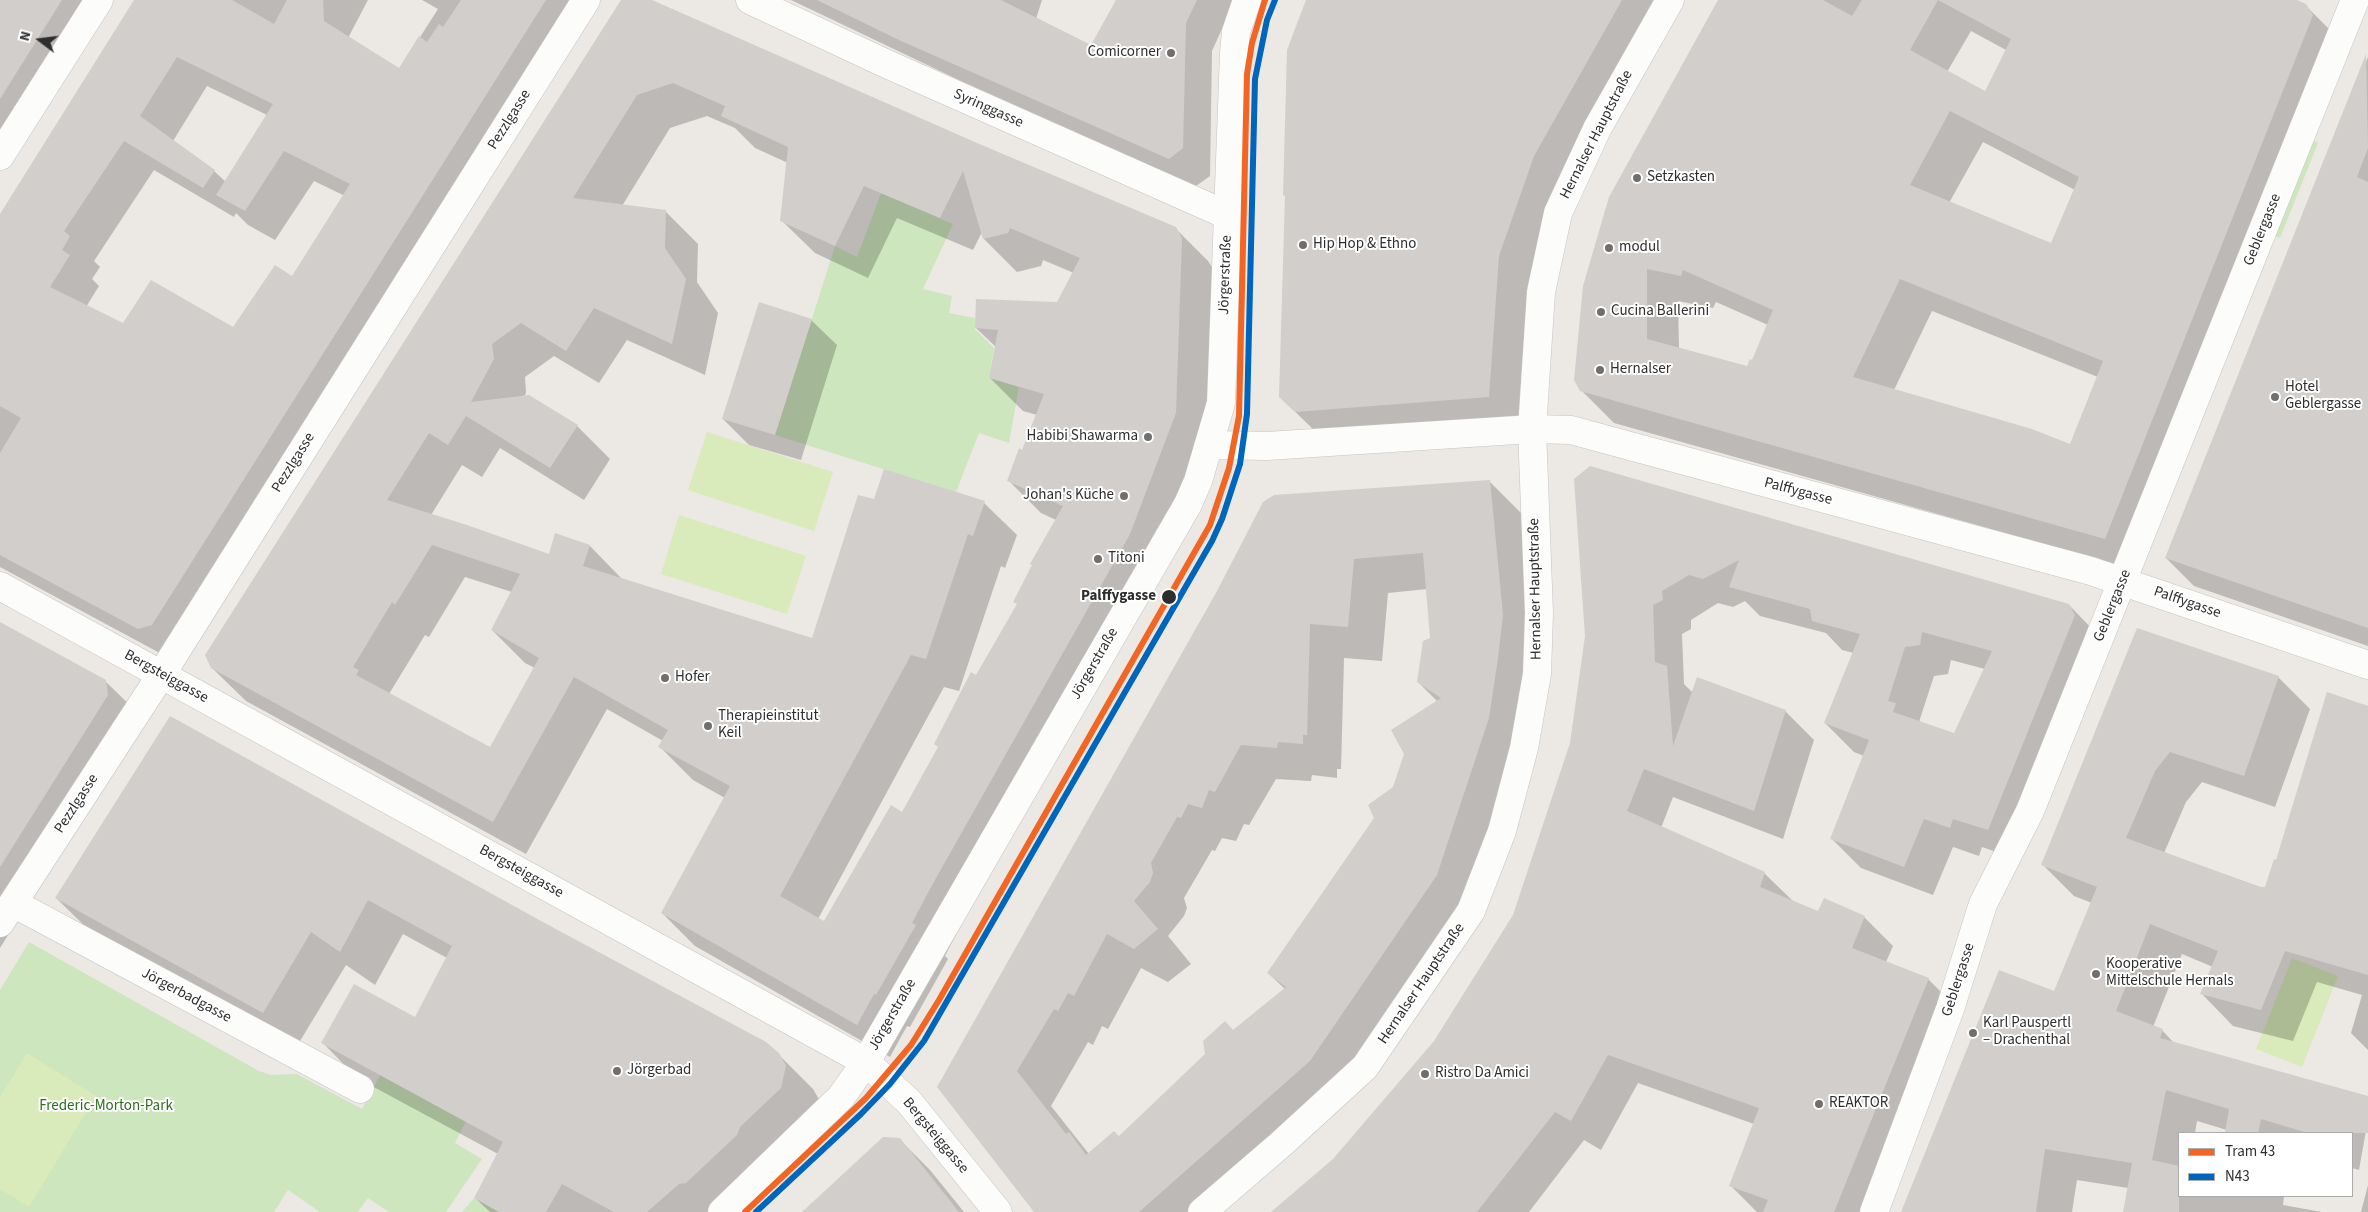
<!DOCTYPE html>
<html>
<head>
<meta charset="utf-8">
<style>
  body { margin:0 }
  #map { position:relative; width:2368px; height:1212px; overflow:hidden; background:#ece8e4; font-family:"Source Sans 3",sans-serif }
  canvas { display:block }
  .legend { position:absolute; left:2178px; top:1132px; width:175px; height:65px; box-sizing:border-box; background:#fff; border:1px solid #ababab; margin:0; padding:6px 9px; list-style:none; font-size:15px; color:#2e2e2e }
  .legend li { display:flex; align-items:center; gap:10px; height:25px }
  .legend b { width:25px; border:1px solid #ababab }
  .north { position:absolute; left:15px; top:15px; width:50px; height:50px; -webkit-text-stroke:4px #fff; paint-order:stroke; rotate:285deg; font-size:14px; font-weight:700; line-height:20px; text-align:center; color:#2e2e2e }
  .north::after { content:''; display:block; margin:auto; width:18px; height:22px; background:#2e2e2e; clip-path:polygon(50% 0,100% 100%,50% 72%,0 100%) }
</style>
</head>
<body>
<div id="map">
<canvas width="2368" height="1212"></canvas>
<ul class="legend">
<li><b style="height:6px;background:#f26522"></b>Tram 43</li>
<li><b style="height:6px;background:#0065bd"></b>N43</li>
</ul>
<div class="north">N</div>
</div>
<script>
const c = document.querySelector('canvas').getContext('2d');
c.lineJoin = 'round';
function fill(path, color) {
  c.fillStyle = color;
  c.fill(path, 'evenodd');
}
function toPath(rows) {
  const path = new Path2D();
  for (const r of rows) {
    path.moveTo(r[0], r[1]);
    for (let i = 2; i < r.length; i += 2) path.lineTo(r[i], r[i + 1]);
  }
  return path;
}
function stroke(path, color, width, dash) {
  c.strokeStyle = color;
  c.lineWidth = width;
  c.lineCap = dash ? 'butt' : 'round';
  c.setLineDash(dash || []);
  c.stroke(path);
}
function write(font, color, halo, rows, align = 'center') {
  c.font = font + ' "Source Sans 3",sans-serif';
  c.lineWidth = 4;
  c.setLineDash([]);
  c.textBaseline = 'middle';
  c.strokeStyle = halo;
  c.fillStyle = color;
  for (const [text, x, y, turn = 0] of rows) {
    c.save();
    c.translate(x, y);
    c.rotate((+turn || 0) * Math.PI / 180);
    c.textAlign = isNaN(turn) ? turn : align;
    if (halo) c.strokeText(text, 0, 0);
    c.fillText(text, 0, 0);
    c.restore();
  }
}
fill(toPath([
  [2314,141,2318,143,2280,238,2275,236,2273,233,2309,143],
  [881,193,953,224,923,289,952,296,949,313,975,318,975,329,994,348,989,378,1019,387,1009,443,979,433,956,492,775,435,835,246,857,257],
  [29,942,259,1071,271,1075,297,1074,362,1109,380,1075,466,1122,455,1143,482,1159,446,1212,389,1212,368,1198,358,1212,320,1212,288,1190,274,1212,0,1212,0,990],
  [474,1198,499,1212,462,1212]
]), '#cee6be');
fill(toPath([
  [707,432,833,472,814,531,688,490],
  [679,515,806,556,787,614,661,574],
  [2292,958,2338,976,2302,1067,2256,1049],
  [27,1053,96,1096,29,1207,0,1189,0,1097]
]), '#d9eabb');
fill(toPath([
  [0,0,107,0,0,169],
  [135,0,368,0,348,38,399,70,438,9,422,0,595,0,169,658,0,567,0,217],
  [207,86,267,115,226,182,214,171,173,141],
  [154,170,234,217,236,213,248,225,275,240,314,181,345,196,293,277,233,329,123,325,86,307,99,286,92,279,100,267,94,261],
  [623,0,649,0,976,144,1175,228,1208,261,1215,272,1209,447,945,956,948,959,910,1027,907,1026,890,1057,695,946,662,913,725,798,693,780,660,747,663,741,607,709,526,854,246,701,212,668],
  [707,116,735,128,755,148,788,163,781,220,815,253,868,278,897,218,973,250,982,232,984,239,1017,272,1041,266,1043,260,1074,273,1058,304,976,328,996,347,990,378,1023,411,1037,415,1023,451,1008,480,1041,513,1056,520,1015,602,1018,605,902,813,824,923,818,919,944,687,959,691,1001,566,1005,568,1017,535,984,503,875,500,813,640,623,580,590,546,549,555,431,515,462,465,482,477,500,448,584,500,610,459,577,426,524,397,526,393,525,377,554,356,599,383,627,340,705,375,718,313,697,282,698,244,665,211,622,206,670,128],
  [465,577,512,592,492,630,525,663,535,668,491,749,389,694,425,635,429,637],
  [791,0,1042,0,1036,19,1092,47,1118,0,1235,0,1212,51,1210,176,1196,186,961,81],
  [1308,0,1680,0,1571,194,1525,434,1318,434,1280,397],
  [1720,0,2294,0,2305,5,2338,38,2137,570,1614,423,1581,390],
  [1971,31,2006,50,1986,92,1947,72],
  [1983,142,2075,190,2052,244,1949,203],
  [1678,301,1713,308,1716,302,1768,325,1752,361,1747,367,1679,348],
  [1932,311,2098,377,2071,446,1894,390],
  [2368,57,2368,646,2194,586,2166,558],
  [811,320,837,345,801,460,749,445,723,419],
  [1576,479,2069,605,2098,635,2017,859,1982,847,1979,856,1953,847,1933,895,1861,868,1832,839,1864,756,1854,752,1825,723,1854,653,1842,650,1826,633,1760,616,1745,601,1733,607,1718,603,1691,620,1691,629,1682,634,1684,684,1693,693,1785,711,1814,740,1783,839,1673,797,1661,828,1764,873,1794,902,1818,913,1864,917,1893,946,1886,962,1928,979,1957,1008,1874,1212,1757,1212,1731,1186,1754,1124,1638,1083,1601,1150,1584,1140,1529,1212,1273,1212,1334,1160,1435,1042,1514,916,1571,744,1586,636],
  [1951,660,1985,669,1955,734,1919,722,1934,676,1948,674],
  [1489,481,1524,516,1537,650,1471,909,1344,1095,1212,1212,1036,1212,939,1087,1218,591],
  [1427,589,1431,639,1418,682,1438,702,1394,787,1376,818,1268,973,1286,990,1233,1031,1119,1138,1089,1154,1051,1106,1088,1042,1093,1045,1102,1026,1108,1029,1141,968,1168,982,1191,964,1168,936,1184,916,1187,908,1184,898,1212,850,1215,851,1222,838,1236,841,1244,824,1249,825,1276,779,1311,781,1312,775,1337,778,1337,769,1341,769,1344,658,1382,661,1388,593],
  [0,624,105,681,137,712,139,727,0,948],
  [2137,630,2278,677,2310,709,2275,807,2202,782,2186,802,2164,853,2266,889,2277,861,2368,707,2368,1050,2351,1033,2362,995,2317,982,2293,1041,2233,1026,2202,994,2213,967,2182,954,2153,1027,2162,1030,2174,1043,2368,1119,2359,1170,2352,1168,2352,1133,2226,1133,2227,1130,2197,1121,2195,1133,2179,1133,2179,1196,2284,1196,2283,1205,2322,1212,2124,1212,2128,1188,2077,1180,2072,1212,1903,1212,2055,993,2092,903,2074,896,2043,865],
  [171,717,778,1054,813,1089,820,1101,726,1212,490,1212,475,1198,498,1154,357,1078,323,1043,415,1019,447,958,403,934,375,985,346,965,297,1046,91,932,56,898],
  [900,1140,930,1170,964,1212,804,1212],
  [2368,1185,2368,1212,2361,1212]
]), '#0003');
fill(toPath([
  [0,0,62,0,0,99],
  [134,0,232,0,274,24,287,0,323,0,324,21,399,68,419,36,427,42,439,24,443,27,461,0,546,0,152,625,138,629,0,555,0,453,21,418,0,406,0,214],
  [177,57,273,104,216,195,245,211,284,151,350,184,292,276,275,265,233,327,151,280,123,323,50,287,70,255,62,250,70,236,64,231,124,141,203,188,215,170,140,116],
  [621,0,652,0,977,143,1176,227,1182,238,1176,413,1130,534,931,887,912,923,916,925,876,995,874,994,857,1025,661,913,730,786,658,747,668,730,574,677,493,822,211,668,205,655],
  [673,83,725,106,721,116,788,147,780,221,835,246,864,186,940,218,963,171,983,239,1008,233,1010,228,1080,258,1057,302,976,299,975,328,998,330,989,378,1044,394,1022,450,1019,448,1007,481,1063,506,1030,564,1032,565,1013,602,1017,604,976,675,971,672,934,744,938,747,902,812,891,805,824,921,780,896,911,655,926,659,968,534,973,536,985,501,884,469,874,499,858,495,812,638,583,566,590,545,555,533,549,554,467,525,387,500,429,433,448,445,466,416,550,468,578,425,529,395,471,402,494,359,492,344,521,323,566,351,594,308,672,344,686,279,665,248,666,210,573,198,637,95],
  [432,545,520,574,491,630,539,658,490,747,356,675,359,670,353,667,392,602,395,605],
  [817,0,1001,0,1091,45,1116,0,1197,0,1186,23,1183,148,1169,159,899,40],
  [1306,0,1622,0,1534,156,1499,256,1489,397,1295,412,1279,397,1285,196,1283,195,1287,50],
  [1718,0,1823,0,1852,16,1862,0,2297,0,2306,4,2313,15,2105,539,1580,391,1574,380,1583,286,1609,197],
  [1938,0,2011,39,1985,91,1910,50],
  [1950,111,2079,177,2051,243,1910,185],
  [1647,269,1681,276,1683,270,1773,310,1752,360,1750,359,1747,366,1647,339],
  [1900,279,2103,361,2070,444,2032,429,1853,377],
  [2366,54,2368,148,2357,177,2368,182,2368,628,2165,558],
  [759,302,812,319,775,435,722,419],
  [1590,466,2069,604,2075,615,1988,830,1953,819,1950,828,1924,819,1904,867,1830,839,1869,740,1824,723,1860,634,1812,621,1810,609,1729,587,1739,560,1703,579,1689,575,1662,591,1663,600,1653,605,1655,662,1667,666,1673,746,1697,677,1786,710,1754,811,1644,769,1627,811,1765,872,1760,887,1818,911,1824,898,1865,916,1852,948,1929,978,1834,1212,1763,1212,1768,1200,1729,1186,1759,1108,1608,1055,1571,1121,1555,1112,1477,1212,1271,1212,1333,1159,1434,1041,1513,915,1570,743,1585,636,1574,479],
  [1922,632,1992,651,1954,733,1893,712,1896,703,1888,701,1905,647,1920,645],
  [1490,480,1503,615,1498,658,1489,718,1437,875,1310,1061,1139,1212,1034,1212,937,1087,1217,591,1263,502,1274,495],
  [1423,553,1430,638,1423,641,1417,682,1441,698,1391,730,1404,754,1393,787,1368,805,1374,818,1267,973,1286,987,1233,1030,1225,1021,1203,1041,1205,1054,1119,1136,1114,1131,1086,1155,1069,1132,1066,1134,1017,1071,1054,1009,1058,1011,1068,993,1074,996,1107,934,1134,949,1158,929,1134,901,1150,882,1153,873,1151,863,1177,817,1181,818,1188,804,1202,808,1209,790,1215,792,1241,745,1277,748,1278,742,1303,744,1303,735,1307,735,1310,624,1348,627,1354,559],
  [0,622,106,680,108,695,0,867],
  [2137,628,2279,676,2244,776,2170,752,2155,771,2126,838,2260,887,2265,887,2274,859,2276,860,2327,692,2368,706,2368,975,2285,951,2261,1010,2200,994,2218,951,2150,924,2116,1011,2163,1029,2160,1038,2368,1096,2368,1133,2308,1133,2261,1119,2258,1133,2225,1133,2229,1109,2166,1090,2152,1160,2179,1166,2179,1212,2123,1212,2132,1163,2045,1149,2036,1212,1901,1212,1999,970,2054,991,2097,887,2041,865],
  [170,716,541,921,766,1042,779,1053,786,1066,781,1088,740,1127,737,1135,686,1183,679,1184,647,1212,614,1212,562,1184,546,1212,499,1212,474,1198,503,1142,321,1043,354,984,415,1017,452,946,368,900,340,952,311,932,263,1013,55,898],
  [883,1137,900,1138,959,1212,802,1212]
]), '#d1cecb');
const minor = toPath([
  [750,0,889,65,1227,215],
  [0,156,99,0],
  [1211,445,1267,446,1532,429,1571,430,2091,571,2368,665],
  [0,586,866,1062,909,1102,998,1212],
  [13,903,360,1089],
  [0,923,161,675,586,0],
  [1874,1212,1950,1009,1983,904,2030,811,2355,0]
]);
const secondary = toPath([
  [722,1212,841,1097,866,1062,1188,504,1198,481,1221,403,1234,53,1236,32,1247,0],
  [1202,1212,1281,1144,1365,1067,1471,911,1502,831,1524,748,1537,674,1539,613,1532,429,1541,292,1558,213,1597,129,1670,0]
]);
stroke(minor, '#c5c4c5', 29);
stroke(secondary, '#c5c4c5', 29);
stroke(minor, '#fcfcfb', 28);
stroke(secondary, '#fcfcfb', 28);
stroke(toPath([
  [756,1212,861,1114,890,1084,924,1041,1212,541,1222,519,1240,464,1247,414,1255,79,1267,20,1275,0]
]), '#0065bd', 6);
stroke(toPath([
  [745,1212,866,1098,911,1045,939,1000,1210,525,1229,468,1239,416,1247,74,1252,43,1265,0]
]), '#f26522', 6);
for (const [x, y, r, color] of [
  [1171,53,5,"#706f6e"],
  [1637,178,5,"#706f6e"],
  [1303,245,5,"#706f6e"],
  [1609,248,5,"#706f6e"],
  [1601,312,5,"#706f6e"],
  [1600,370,5,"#706f6e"],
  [2275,397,5,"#706f6e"],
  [1148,437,5,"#706f6e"],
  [1124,496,5,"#706f6e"],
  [1098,559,5,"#706f6e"],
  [1169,597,8,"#2e2e2e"],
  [665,678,5,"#706f6e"],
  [708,726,5,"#706f6e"],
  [2096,974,5,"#706f6e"],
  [1973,1033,5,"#706f6e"],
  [617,1071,5,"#706f6e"],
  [1425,1074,5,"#706f6e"],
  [1819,1104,5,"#706f6e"]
]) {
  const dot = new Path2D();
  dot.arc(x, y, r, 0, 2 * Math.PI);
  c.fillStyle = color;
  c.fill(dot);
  stroke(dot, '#fff', 2);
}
write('15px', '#2e2e2e', '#fff', [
  ["Comicorner",1161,53,"right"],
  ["Setzkasten",1647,178],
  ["Hip Hop & Ethno",1313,245],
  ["modul",1619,248],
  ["Cucina Ballerini",1611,312],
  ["Hernalser",1610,370],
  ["Hotel",2285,388],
  ["Geblergasse",2285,405],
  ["Habibi Shawarma",1138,437,"right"],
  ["Johan's Küche",1114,496,"right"],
  ["Titoni",1108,559],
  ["Hofer",675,678],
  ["Therapieinstitut",718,717],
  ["Keil",718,734],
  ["Kooperative",2106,965],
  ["Mittelschule Hernals",2106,982],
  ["Karl Pauspertl",1983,1024],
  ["– Drachenthal",1983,1041],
  ["Jörgerbad",627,1071],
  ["Ristro Da Amici",1435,1074],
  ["REAKTOR",1829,1104]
], 'left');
write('15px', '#2e2e2e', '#fff', [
  ["Syringgasse",988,109,24],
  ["Pezzlgasse",510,120,-58],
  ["Hernalser Hauptstraße",1597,135,-63],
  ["Geblergasse",2263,230,-68],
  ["Jörgerstraße",1226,275,-88],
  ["Pezzlgasse",294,463,-58],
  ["Palffygasse",1798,492,15],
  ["Hernalser Hauptstraße",1536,589,-91],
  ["Palffygasse",2187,603,19],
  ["Geblergasse",2113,606,-68],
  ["Jörgerstraße",1095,664,-60],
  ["Bergsteiggasse",166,677,29],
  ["Pezzlgasse",77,804,-57],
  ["Bergsteiggasse",521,872,29],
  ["Geblergasse",1959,980,-72],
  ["Hernalser Hauptstraße",1422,984,-56],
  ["Jörgerbadgasse",186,996,28],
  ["Jörgerstraße",893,1015,-60],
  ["Bergsteiggasse",935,1136,50]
]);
write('bold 15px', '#2e2e2e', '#fff', [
  ["Palffygasse",1156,597]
], 'right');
write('15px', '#2c6e1b', '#fff', [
  ["Frederic-Morton-Park",106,1107]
]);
</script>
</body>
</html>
